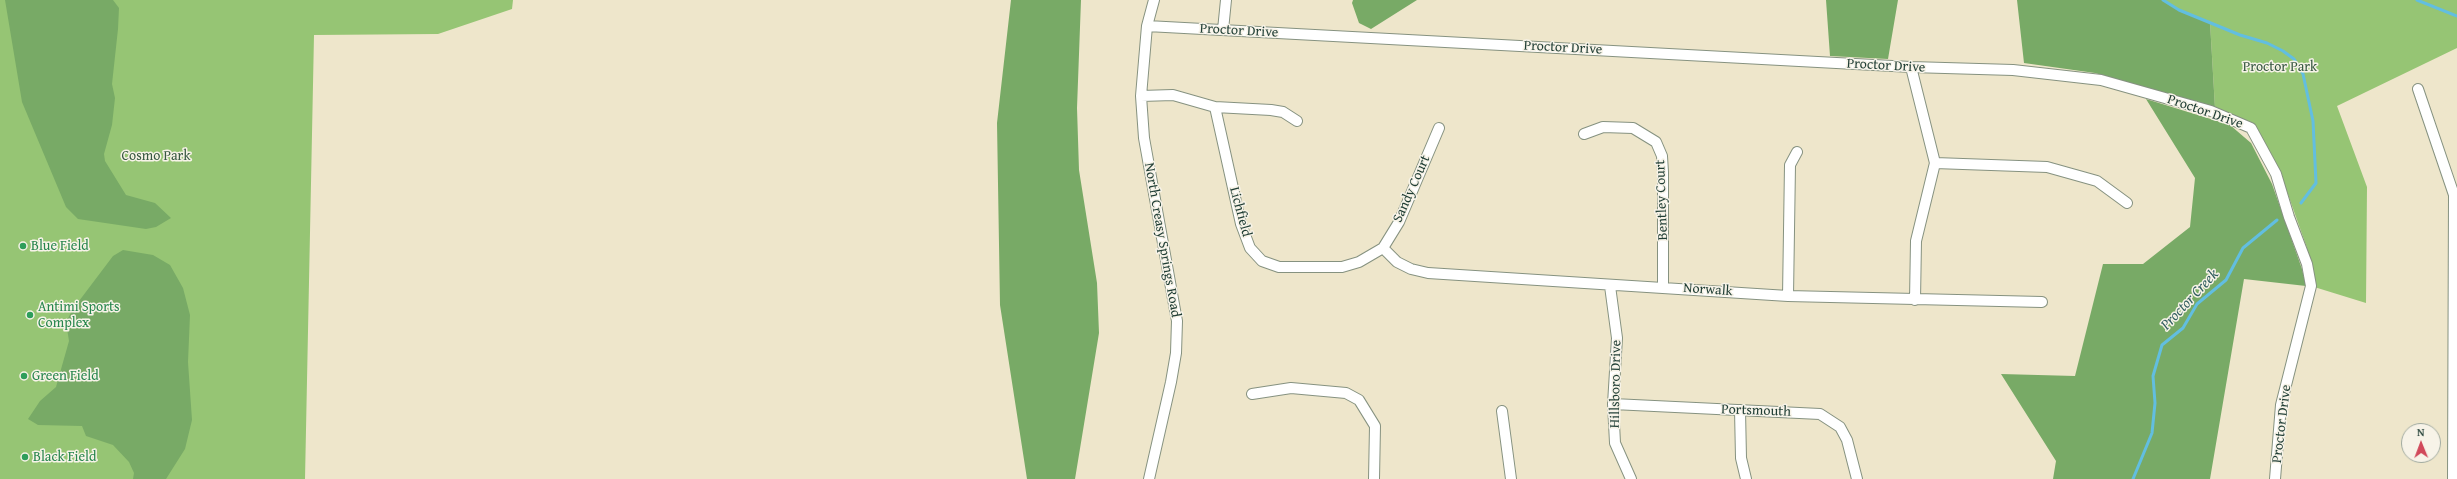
<!DOCTYPE html>
<html>
<head>
<meta charset="utf-8">
<style>
  body { margin:0 }
  #map { position:relative; width:2457px; height:479px; overflow:hidden; background:#eee6cb; font-family:"Gentium Book Plus",serif }
  canvas { display:block }
  .north { position:absolute; left:2401px; top:423px; width:40px; height:40px; box-sizing:border-box; background:#f7f3e8; border:1px solid #a1aaa0; border-radius:50%; rotate:359deg; font-size:11px; font-weight:700; line-height:16px; text-align:center; color:#1f3d34 }
  .north::after { content:''; display:block; margin:auto; width:14px; height:18px; background:#d1495b; clip-path:polygon(50% 0,100% 100%,50% 72%,0 100%) }
</style>
</head>
<body>
<div id="map">
<canvas width="2457" height="479"></canvas>
<div class="north">N</div>
</div>
<script>
const c = document.querySelector('canvas').getContext('2d');
c.lineJoin = 'round';
function fill(path, color) {
  c.fillStyle = color;
  c.fill(path, 'evenodd');
}
function toPath(rows) {
  const path = new Path2D();
  for (const r of rows) {
    path.moveTo(r[0], r[1]);
    for (let i = 2; i < r.length; i += 2) path.lineTo(r[i], r[i + 1]);
  }
  return path;
}
function stroke(path, color, width, dash) {
  c.strokeStyle = color;
  c.lineWidth = width;
  c.lineCap = dash ? 'butt' : 'round';
  c.setLineDash(dash || []);
  c.stroke(path);
}
function write(font, color, halo, rows, align = 'center') {
  c.font = font + ' "Gentium Book Plus",serif';
  c.lineWidth = 3;
  c.setLineDash([]);
  c.textBaseline = 'middle';
  c.strokeStyle = halo;
  c.fillStyle = color;
  for (const [text, x, y, turn = 0] of rows) {
    c.save();
    c.translate(x, y);
    c.rotate((+turn || 0) * Math.PI / 180);
    c.textAlign = isNaN(turn) ? turn : align;
    if (halo) c.strokeText(text, 0, 0);
    c.fillText(text, 0, 0);
    c.restore();
  }
}
fill(toPath([
  [0,0,513,0,512,9,438,34,314,35,305,479,0,479],
  [2163,0,2457,0,2457,48,2337,106,2367,187,2366,303,2311,286,2307,248,2279,169,2251,128,2215,108,2210,22,2179,10]
]), '#96c574');
fill(toPath([
  [5,0,113,0,119,8,118,29,112,84,115,98,112,125,104,154,105,161,126,195,155,203,171,218,156,227,146,229,78,219,66,207,22,102],
  [1011,0,1081,0,1077,108,1079,170,1097,283,1099,333,1075,479,1027,479,1000,305,997,123],
  [1353,0,1417,0,1371,29,1359,23,1352,3],
  [1826,0,1898,0,1888,59,1830,56],
  [2017,0,2163,0,2179,10,2210,22,2215,108,2095,73,2024,63],
  [2146,99,2230,125,2251,143,2272,184,2302,269,2306,286,2244,279,2210,479,2053,479,2056,461,2001,374,2075,376,2103,264,2143,264,2190,227,2195,178],
  [123,250,153,255,170,265,183,288,190,315,188,362,192,420,185,449,166,479,133,479,134,473,129,462,113,445,86,436,82,426,38,425,28,419,40,401,56,387,69,341,66,322,73,309,113,256]
]), '#78aa66');
stroke(toPath([
  [2163,0,2179,10,2240,35,2267,43,2283,51,2294,59,2303,74,2313,121,2316,183,2301,203],
  [2417,0,2457,16],
  [2133,479,2152,433,2155,403,2153,376,2162,345,2183,328,2197,304,2226,280,2243,248,2277,220]
]), '#62bee0', 3);
const minor = toPath([
  [1147,26,1911,67,2013,70,2101,80,2211,111,2251,128,2276,174,2289,217,2307,264,2311,286,2281,405,2275,479],
  [1223,30,1226,0],
  [1911,67,1935,163,1916,241,1915,300],
  [2418,89,2454,195,2453,479],
  [1141,96,1173,95,1215,107,1271,110,1283,112,1297,121],
  [1215,107,1241,224,1250,248,1262,261,1279,267,1342,267,1359,262,1383,248,1399,222,1439,128],
  [1584,134,1603,127,1633,128,1656,142,1662,156,1663,172,1663,287],
  [1935,163,2047,167,2097,181,2127,203],
  [1383,248,1397,262,1411,269,1428,273,1788,296,2042,302],
  [1610,286,1617,338,1613,404,1615,443,1631,479],
  [1788,296,1790,165,1797,152],
  [1252,394,1291,388,1346,393,1359,400,1375,426,1374,479],
  [1613,404,1820,414,1840,427,1847,440,1857,479],
  [1740,410,1741,458,1746,479],
  [1502,411,1511,479],
  [1149,479,1171,382,1176,353,1177,321,1144,138,1141,96,1147,26,1154,0]
]);
stroke(minor, '#869280', 12);
stroke(minor, '#fff', 10);
for (const [x, y, r, color] of [
  [23,246,4,"#2e9e5b"],
  [30,315,4,"#2e9e5b"],
  [24,376,4,"#2e9e5b"],
  [25,457,4,"#2e9e5b"]
]) {
  const dot = new Path2D();
  dot.arc(x, y, r, 0, 2 * Math.PI);
  c.fillStyle = color;
  c.fill(dot);
  stroke(dot, '#f7f3e8', 1.5);
}
write('14px', '#1f3d34', '#f7f3e8', [
  ["Proctor Drive",1239,31,3],
  ["Proctor Drive",1563,48,3],
  ["Proctor Drive",1886,66,3],
  ["Proctor Drive",2205,112,19],
  ["Sandy Court",1412,189,-66],
  ["Bentley Court",1662,200,-92],
  ["Lichfield",1240,212,75],
  ["North Creasy Springs Road",1162,240,80],
  ["Norwalk",1708,290,4],
  ["Hillsboro Drive",1616,384,-89],
  ["Portsmouth",1756,411,2],
  ["Proctor Drive",2282,424,-83]
]);
write('14px', '#375841', '#f7f3e8', [
  ["Proctor Park",2280,67],
  ["Cosmo Park",156,156]
]);
write('14px', '#27864d', '#f7f3e8', [
  ["Blue Field",31,246],
  ["Antimi Sports",38,307],
  ["Complex",38,323],
  ["Green Field",32,376],
  ["Black Field",33,457]
], 'left');
write('italic 15px', '#305d5f', '#f7f3e8', [
  ["Proctor Creek",2190,300,-47]
]);
</script>
</body>
</html>
